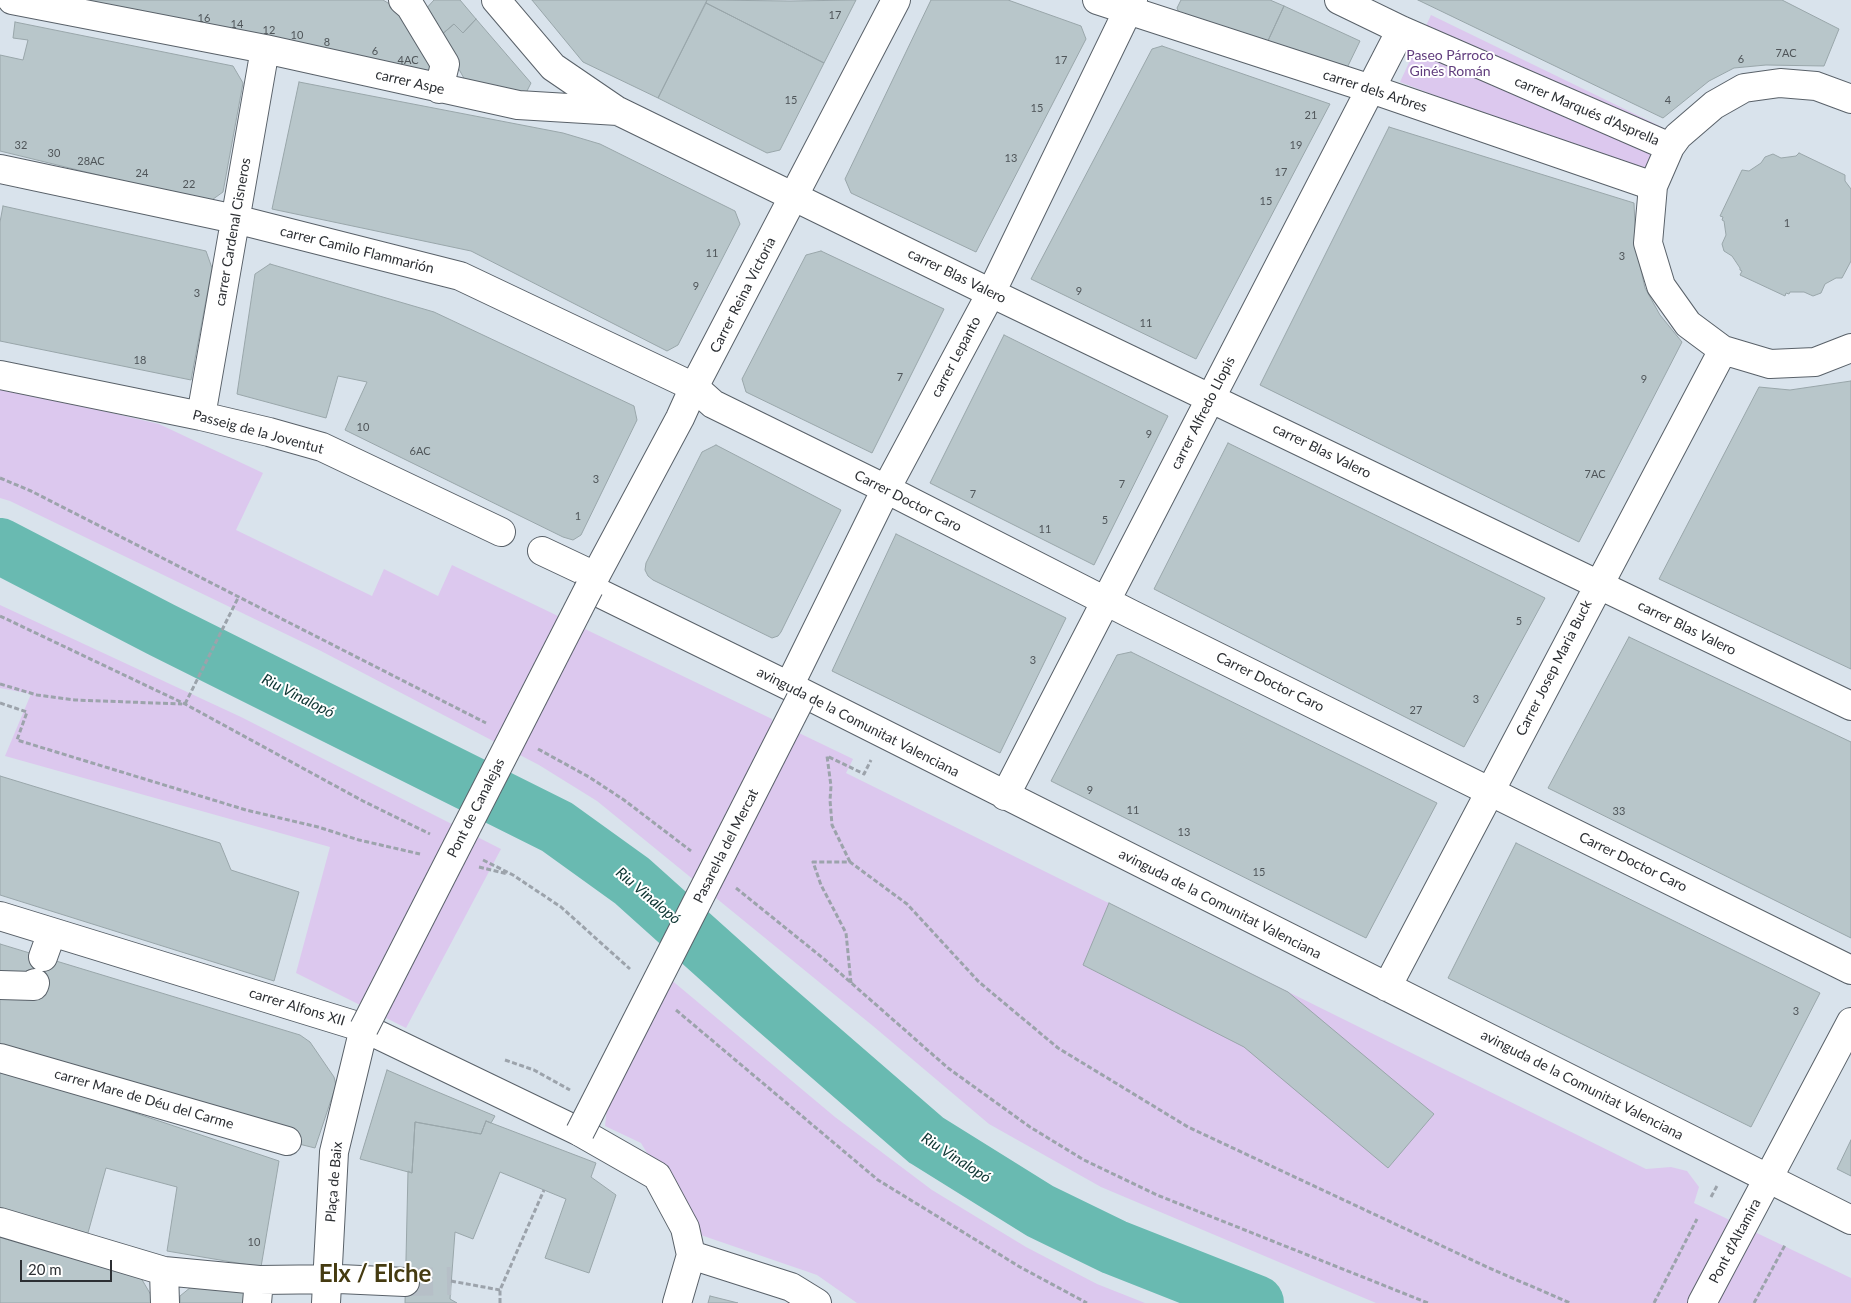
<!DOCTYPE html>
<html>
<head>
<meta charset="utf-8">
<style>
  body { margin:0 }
  #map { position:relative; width:1851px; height:1303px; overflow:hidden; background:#d9e3ec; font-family:Lato,sans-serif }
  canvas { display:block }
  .scale { position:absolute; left:20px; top:1260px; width:92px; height:22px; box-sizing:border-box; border:2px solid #2c2f33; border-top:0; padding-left:6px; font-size:15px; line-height:18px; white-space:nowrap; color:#2c2f33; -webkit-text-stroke:4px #fff; paint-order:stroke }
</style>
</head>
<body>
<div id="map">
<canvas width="1851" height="1303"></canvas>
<div class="scale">20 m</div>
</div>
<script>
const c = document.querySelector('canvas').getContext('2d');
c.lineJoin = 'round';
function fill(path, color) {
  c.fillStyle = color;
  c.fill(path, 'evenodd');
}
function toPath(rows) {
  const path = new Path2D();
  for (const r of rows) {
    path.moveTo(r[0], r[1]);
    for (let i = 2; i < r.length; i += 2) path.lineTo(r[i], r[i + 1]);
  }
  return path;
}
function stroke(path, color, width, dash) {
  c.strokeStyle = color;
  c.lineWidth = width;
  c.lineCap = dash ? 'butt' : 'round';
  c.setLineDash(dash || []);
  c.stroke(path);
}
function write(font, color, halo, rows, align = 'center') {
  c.font = font + ' Lato,sans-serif';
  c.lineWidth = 4;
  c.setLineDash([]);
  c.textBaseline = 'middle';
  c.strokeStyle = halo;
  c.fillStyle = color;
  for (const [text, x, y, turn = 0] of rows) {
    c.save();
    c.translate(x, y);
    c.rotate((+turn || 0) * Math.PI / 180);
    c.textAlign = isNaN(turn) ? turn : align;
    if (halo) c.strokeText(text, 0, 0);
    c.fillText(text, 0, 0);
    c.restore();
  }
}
fill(toPath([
  [1431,15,1672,132,1651,178,1400,82],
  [0,387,159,424,263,473,236,530,372,596,384,569,438,596,452,565,772,719,772,729,793,740,799,733,853,759,846,773,1646,1169,1671,1167,1687,1171,1699,1187,1694,1203,1851,1278,1851,1303,1376,1303,1101,1187,989,1124,873,1026,597,801,539,765,321,651,10,501,0,498],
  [0,605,241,717,501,849,406,1028,296,973,330,847,5,756,31,694,0,688],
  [669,978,835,1117,932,1190,1026,1247,1097,1284,1145,1303,857,1303,817,1275,695,1233,641,1143,605,1126,609,1090]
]), '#dcc8ee');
stroke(toPath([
  [0,546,162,630,557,827,632,881,759,995,926,1140,1040,1211,1114,1247,1256,1303]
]), '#69bab1', 56);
const building = toPath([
  [52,0,383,0,418,21,435,76,52,0],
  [434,0,460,0,476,19,463,33,454,24,440,36,423,12,434,0],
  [532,0,707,0,658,98,583,62,532,0],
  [707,0,790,1,856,0,824,63,706,3,707,0],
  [931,0,1008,0,1081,26,1086,39,976,252,851,193,845,179,931,0],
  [1181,0,1270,0,1284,6,1266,45,1180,15,1177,8,1181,0],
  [1418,0,1782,0,1839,29,1824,66,1766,65,1734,68,1709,81,1663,118,1418,0],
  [706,3,824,63,780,150,767,153,658,98,706,3],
  [1284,6,1360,41,1346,70,1266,45,1284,6],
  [476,19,531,83,526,93,465,80,440,36,454,24,463,33,476,19],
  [15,22,233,66,243,83,223,192,209,202,0,151,0,55,23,60,28,40,13,38,15,22],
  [1162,46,1330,104,1196,359,1031,279,1152,49,1162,46],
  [299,82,563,133,600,144,735,211,740,224,678,345,667,351,471,251,272,209,299,82],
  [1389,127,1634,203,1636,248,1645,288,1660,315,1682,342,1579,542,1260,385,1389,127],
  [1799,153,1845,175,1845,181,1851,189,1851,261,1842,278,1836,278,1825,284,1821,293,1813,296,1804,292,1790,292,1789,294,1786,293,1785,296,1740,275,1742,271,1740,270,1740,268,1732,256,1724,251,1722,244,1726,235,1724,221,1722,220,1723,217,1720,216,1742,170,1749,171,1761,163,1765,157,1773,154,1781,158,1796,156,1799,153],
  [3,206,206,251,212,268,191,380,0,341,0,222,3,206],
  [821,251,944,309,872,453,746,392,742,379,806,255,821,251],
  [270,264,434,312,634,406,637,420,581,535,573,540,563,537,345,430,367,382,338,376,326,418,237,394,255,274,270,264],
  [1004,335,1168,416,1094,565,930,483,1004,335],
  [1851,381,1851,669,1659,579,1759,387,1790,390,1851,381],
  [1228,443,1545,598,1464,747,1154,589,1228,443],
  [716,445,841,510,781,632,778,636,772,638,653,580,648,576,645,570,646,563,702,452,716,445],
  [896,534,1066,618,1000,753,832,671,896,534],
  [1629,637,1851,742,1851,938,1548,788,1629,637],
  [1131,652,1437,803,1366,938,1051,781,1117,655,1131,652],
  [0,776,220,843,231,870,299,892,274,981,0,895,0,776],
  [1516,843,1820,993,1751,1127,1448,978,1516,843],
  [1109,903,1288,992,1434,1114,1388,1168,1244,1047,1083,965,1109,903],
  [0,944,300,1035,310,1042,334,1077,336,1085,315,1148,287,1141,0,1047,0,944],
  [0,1068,279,1161,261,1267,167,1251,177,1187,106,1168,86,1240,0,1213,0,1068],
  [387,1070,433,1090,495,1116,491,1123,486,1121,481,1134,415,1122,412,1173,360,1159,387,1070],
  [486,1121,596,1163,591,1177,616,1195,589,1273,545,1258,566,1199,500,1172,473,1239,455,1232,450,1299,457,1303,405,1303,408,1171,412,1173,415,1122,481,1134,486,1121],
  [1851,1140,1851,1176,1837,1169,1851,1140],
  [0,1236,141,1278,151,1295,151,1303,0,1303,0,1236],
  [191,1287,257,1294,257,1303,180,1303,180,1296,191,1287],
  [710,1296,738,1303,708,1303,710,1296]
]);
fill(building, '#b8c6ca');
stroke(building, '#99a6aa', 1);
stroke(toPath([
  [405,1282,451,1281]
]), '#b6bfc7', 28, [28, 14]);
const street = toPath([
  [12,0,265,49,518,105,618,111,991,293,1851,706],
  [403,0,410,6,445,64,439,89],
  [496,0,553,67,616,110],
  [1097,0,1371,89,1653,186],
  [1339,0,1401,30,1670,147],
  [1851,99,1816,86,1780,83,1744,88,1714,105,1678,136,1670,147,1653,186,1648,243,1661,286,1688,324,1723,350,1770,364,1815,362,1851,348],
  [0,169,235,219,460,276,694,387,713,404,886,489,1131,614,1851,970],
  [0,375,201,416,269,432,322,447,501,532],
  [201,416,265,49],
  [542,551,595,576],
  [589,588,789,686,1851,1220],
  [789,686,886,489,991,293,1133,0],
  [1005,796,1401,30],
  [0,916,364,1028,580,1132,657,1176,685,1228,691,1255],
  [43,957,52,932],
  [0,985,34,986,35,983],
  [1387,987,1723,350],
  [0,1058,287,1141],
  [0,1222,164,1271,259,1280,339,1279,405,1282],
  [691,1255,791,1287,817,1303],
  [164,1271,165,1303],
  [257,1303,259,1280],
  [326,1303,334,1152,364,1028],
  [677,1303,691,1255]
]);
const secondary = toPath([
  [589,588,680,418,694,387,896,0],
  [1702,1303,1851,1022]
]);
stroke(street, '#596169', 30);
stroke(secondary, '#596169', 30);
stroke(toPath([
  [0,478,31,491,486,723],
  [0,616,185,704,363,801,430,834],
  [0,684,37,695,75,700,182,704],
  [0,703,27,712,17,740,246,810,318,827,359,840,420,854],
  [185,704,239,596],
  [538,749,589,777,624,800,691,851],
  [483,860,513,875,561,907,630,969],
  [850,862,832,825,830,800,831,786,827,756,864,774,871,760],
  [479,867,508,874],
  [736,888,824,959,948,1068,1030,1127,1084,1160,1157,1195,1428,1303],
  [851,983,846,933,821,885,813,862,850,862,907,904,979,982,1058,1048,1188,1127,1487,1267,1570,1303],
  [676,1010,878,1180,1020,1267,1087,1303],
  [505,1060,534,1070,570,1090],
  [1711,1197,1718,1184],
  [451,1281,500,1290],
  [500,1303,500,1290,544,1190],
  [1654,1303,1697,1219],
  [1754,1303,1785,1245]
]), '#9ca3ab', 3, [5, 2.5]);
stroke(street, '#fff', 28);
stroke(secondary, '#fff', 28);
const streetBridge = toPath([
  [580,1132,803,694]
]);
const secondaryBridge = toPath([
  [364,1028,589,588]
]);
stroke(streetBridge, '#596169', 30, []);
stroke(secondaryBridge, '#596169', 30, []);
stroke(streetBridge, '#fff', 28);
stroke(secondaryBridge, '#fff', 28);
write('11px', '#4f5559', null, [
  ["17",835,15],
  ["16",204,18],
  ["14",237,24],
  ["12",269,30],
  ["10",297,35],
  ["8",327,42],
  ["6",375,51],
  ["7AC",1786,53],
  ["6",1741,59],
  ["4AC",408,60],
  ["17",1061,60],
  ["15",791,100],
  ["4",1668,100],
  ["15",1037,108],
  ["21",1311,115],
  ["32",21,145],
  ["19",1296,145],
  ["30",54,153],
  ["13",1011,158],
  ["28AC",91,161],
  ["17",1281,172],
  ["24",142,173],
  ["22",189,184],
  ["15",1266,201],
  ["1",1787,223],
  ["11",712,253],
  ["3",1622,256],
  ["9",696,286],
  ["9",1079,291],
  ["3",197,293],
  ["11",1146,323],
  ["18",140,360],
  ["7",900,377],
  ["9",1644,379],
  ["10",363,427],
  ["9",1149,434],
  ["6AC",420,451],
  ["7AC",1595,474],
  ["3",596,479],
  ["7",1122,484],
  ["7",973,494],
  ["1",578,516],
  ["5",1105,520],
  ["11",1045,529],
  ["5",1519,621],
  ["3",1033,660],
  ["3",1476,699],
  ["27",1416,710],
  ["9",1090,790],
  ["11",1133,810],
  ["33",1619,811],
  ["13",1184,832],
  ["15",1259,872],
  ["3",1796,1011],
  ["10",254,1242]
]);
write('14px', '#603c7d', '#fff', [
  ["Paseo Párroco",1450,55],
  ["Ginés Román",1450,71]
]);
write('14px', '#2c2f33', '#fff', [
  ["carrer Aspe",410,82,13],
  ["carrer dels Arbres",1375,91,18],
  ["carrer Marqués d'Asprella",1587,111,23],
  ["carrer Cardenal Cisneros",233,232,-80],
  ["carrer Camilo Flammarión",357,250,14],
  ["carrer Blas Valero",957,276,26],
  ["Carrer Reina Victoria",743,295,-63],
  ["carrer Lepanto",956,357,-62],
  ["carrer Alfredo Llopis",1203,413,-63],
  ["Passeig de la Joventut",258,432,15],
  ["carrer Blas Valero",1322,451,26],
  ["Carrer Doctor Caro",908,501,27],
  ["carrer Blas Valero",1687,628,26],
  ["Carrer Josep Maria Buck",1554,668,-63],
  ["Carrer Doctor Caro",1270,682,26],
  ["avinguda de la Comunitat Valenciana",858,722,27],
  ["Pont de Canalejas",476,808,-63],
  ["Pasarel·la del Mercat",726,846,-63],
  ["Carrer Doctor Caro",1633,862,26],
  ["avinguda de la Comunitat Valenciana",1220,904,27],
  ["carrer Alfons XII",297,1007,17],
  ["avinguda de la Comunitat Valenciana",1582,1085,27],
  ["carrer Mare de Déu del Carme",144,1099,16],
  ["Plaça de Baix",334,1182,-85],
  ["Pont d'Altamira",1735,1241,-62]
]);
write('italic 15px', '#0c3431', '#fff', [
  ["Riu Vinalopó",298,696,27],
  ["Riu Vinalopó",648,896,40],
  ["Riu Vinalopó",956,1158,33]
]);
write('bold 24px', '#453b11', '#fff', [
  ["Elx / Elche",375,1274]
]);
</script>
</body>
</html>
